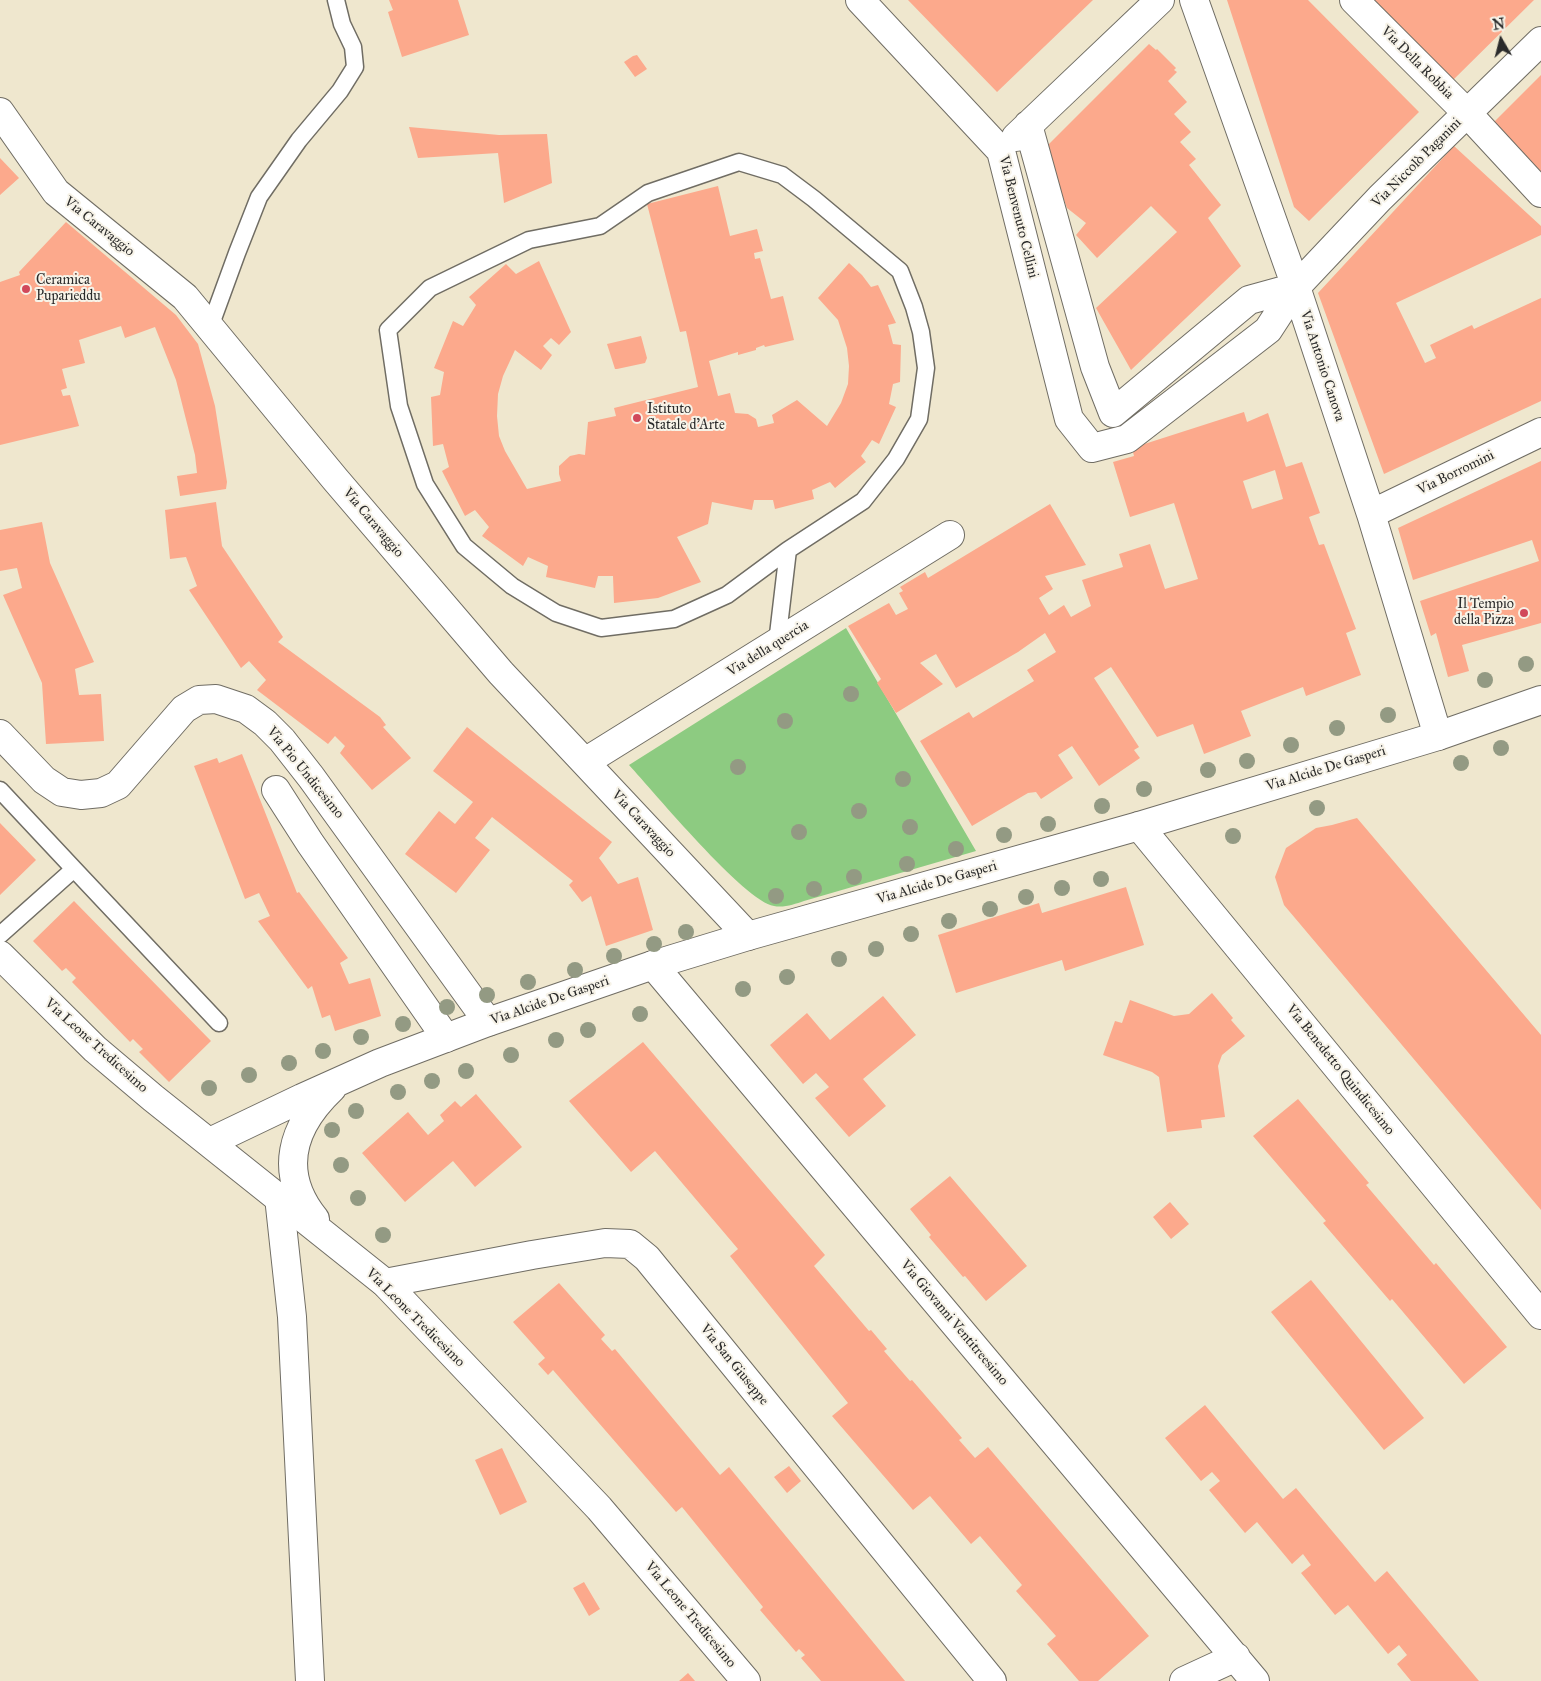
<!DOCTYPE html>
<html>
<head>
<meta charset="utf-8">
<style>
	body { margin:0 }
	#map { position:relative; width:1541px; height:1681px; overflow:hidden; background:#efe7ce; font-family:"IM FELL Great Primer",serif }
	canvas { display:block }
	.north { position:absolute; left:1476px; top:15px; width:50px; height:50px; -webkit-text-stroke:4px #f7f3e8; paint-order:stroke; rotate:352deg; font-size:14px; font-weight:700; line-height:20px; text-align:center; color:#2b2b2b }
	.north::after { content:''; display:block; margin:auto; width:18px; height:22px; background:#2b2b2b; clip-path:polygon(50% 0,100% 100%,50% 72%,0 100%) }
</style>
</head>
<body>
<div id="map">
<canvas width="1541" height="1681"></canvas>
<div class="north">N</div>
</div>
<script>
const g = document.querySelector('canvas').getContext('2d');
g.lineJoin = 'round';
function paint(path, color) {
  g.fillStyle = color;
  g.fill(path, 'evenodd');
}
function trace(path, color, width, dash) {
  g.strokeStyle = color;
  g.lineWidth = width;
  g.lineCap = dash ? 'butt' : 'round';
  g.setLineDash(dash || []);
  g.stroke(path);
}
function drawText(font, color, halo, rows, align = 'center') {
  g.font = font + ' "IM FELL Great Primer",serif';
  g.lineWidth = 4;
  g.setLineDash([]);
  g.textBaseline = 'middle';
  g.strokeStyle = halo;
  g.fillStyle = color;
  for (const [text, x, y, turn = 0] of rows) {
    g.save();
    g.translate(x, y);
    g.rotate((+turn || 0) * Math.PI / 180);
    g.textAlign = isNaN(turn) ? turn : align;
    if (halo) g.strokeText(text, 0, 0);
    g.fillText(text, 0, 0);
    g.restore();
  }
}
paint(new Path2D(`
	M 846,628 L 976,851 L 804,901 C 795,904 784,908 774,906 C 745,902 653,791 629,765 Z`), '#8dcb81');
paint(new Path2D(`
	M 389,0 L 458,0 L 469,35 L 402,57 L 388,12 L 393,10 Z
	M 908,0 L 1093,0 L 997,92 Z
	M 1227,0 L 1308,0 L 1419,112 L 1309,221 L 1294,207 Z
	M 1369,0 L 1534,0 L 1450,83 Z
	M 1149,44 L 1156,50 L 1157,49 L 1176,68 L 1174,70 L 1177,72 L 1168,81 L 1187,102 L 1174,114 L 1191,132 L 1180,142 L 1196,159 L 1189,165 L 1221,205 L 1208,218 L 1241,266 L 1131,370 L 1096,308 L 1177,232 L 1151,206 L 1097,258 L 1076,235 L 1086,223 L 1067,208 L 1045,148 Z
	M 637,55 L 647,69 L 635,77 L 624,62 L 633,56 Z
	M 1541,75 L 1541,174 L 1492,124 Z
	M 409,127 L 499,135 L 547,134 L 552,183 L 504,203 L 498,153 L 418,158 Z
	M 1454,146 L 1541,226 L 1541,235 L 1396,303 L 1425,363 L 1436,358 L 1430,345 L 1472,325 L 1474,329 L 1541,298 L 1541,401 L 1384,474 L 1318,293 Z
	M 0,158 L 19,178 L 0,195 Z
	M 718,186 L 730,236 L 757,229 L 763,251 L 754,253 L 755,259 L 760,258 L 771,299 L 783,296 L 794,340 L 765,347 L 764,345 L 756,348 L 756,350 L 738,355 L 738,352 L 709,361 L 718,396 L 730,393 L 735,413 L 748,414 L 756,419 L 758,427 L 774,423 L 772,415 L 797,400 L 827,426 L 841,403 L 848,384 L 849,366 L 847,348 L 838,320 L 818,298 L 849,263 L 862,275 L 871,287 L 878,285 L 896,323 L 888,325 L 893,344 L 901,345 L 900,382 L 893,384 L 889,404 L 896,407 L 879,444 L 872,440 L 861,456 L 866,462 L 835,488 L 830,482 L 812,490 L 814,499 L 775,509 L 773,500 L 754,500 L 752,510 L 712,502 L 708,524 L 677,537 L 701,582 L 658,598 L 614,603 L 613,576 L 598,576 L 595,588 L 546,577 L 548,566 L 528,557 L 523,566 L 482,536 L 489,527 L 475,510 L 465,516 L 442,471 L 449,467 L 443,444 L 433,446 L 431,397 L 440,395 L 444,372 L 434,368 L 453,321 L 463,326 L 476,305 L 469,297 L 506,264 L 516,274 L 539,261 L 571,332 L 559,345 L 551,338 L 543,346 L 552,355 L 541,370 L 515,350 L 503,376 L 498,394 L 497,416 L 499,436 L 505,451 L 527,489 L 561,481 L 559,474 L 559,466 L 570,456 L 579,454 L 585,455 L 588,422 L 616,416 L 614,408 L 698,387 L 686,331 L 680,332 L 647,204 Z
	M 66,222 L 176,315 L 198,344 L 215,406 L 227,482 L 226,489 L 180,496 L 177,476 L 197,473 L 195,455 L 176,380 L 155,327 L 125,338 L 121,326 L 79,340 L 85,363 L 62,369 L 67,388 L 61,390 L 63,396 L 70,395 L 79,426 L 0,445 L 0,282 L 20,275 L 19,272 Z
	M 641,336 L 647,358 L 645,363 L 617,369 L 615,369 L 607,344 Z
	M 1244,412 L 1247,422 L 1268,413 L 1286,467 L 1302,462 L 1320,513 L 1309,517 L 1319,545 L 1324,544 L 1356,629 L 1346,633 L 1361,675 L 1306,696 L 1303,687 L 1241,711 L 1251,736 L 1204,754 L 1193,724 L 1157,737 L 1111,667 L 1094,678 L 1139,747 L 1134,750 L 1140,758 L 1099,786 L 1072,746 L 1058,755 L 1073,778 L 1041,799 L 1036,792 L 1028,793 L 972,826 L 920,741 L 969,712 L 973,718 L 1034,681 L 1027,670 L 1056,652 L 1045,633 L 1018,652 L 956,688 L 936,654 L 920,663 L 943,684 L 896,713 L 877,683 L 881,679 L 848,626 L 889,603 L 896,615 L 908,609 L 899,593 L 903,591 L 900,587 L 925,572 L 928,578 L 1050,504 L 1086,565 L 1045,576 L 1053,589 L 1039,598 L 1049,615 L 1064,605 L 1071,617 L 1091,606 L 1082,580 L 1123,567 L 1119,554 L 1150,544 L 1165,589 L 1198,579 L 1174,503 L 1130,517 L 1113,462 L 1134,456 L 1132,448 ZM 1275,470 L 1283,499 L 1252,509 L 1243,481 Z
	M 1541,461 L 1541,623 L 1462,645 L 1469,671 L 1448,677 L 1436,633 L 1431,636 L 1420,601 L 1539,561 L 1532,540 L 1413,580 L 1398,528 Z
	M 216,502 L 222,546 L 283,637 L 278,642 L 380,717 L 386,725 L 383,727 L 411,758 L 372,790 L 340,753 L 345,746 L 335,736 L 328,744 L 257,690 L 266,680 L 249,661 L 241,668 L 189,590 L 197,586 L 186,557 L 170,559 L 165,510 Z
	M 42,522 L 50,563 L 94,662 L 75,669 L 79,695 L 101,694 L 104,741 L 46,744 L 42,683 L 3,595 L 22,588 L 17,568 L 0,571 L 0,530 Z
	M 467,727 L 612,842 L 599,858 L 618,884 L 638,877 L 653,930 L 606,946 L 591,896 L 582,902 L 569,885 L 573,881 L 492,817 L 475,838 L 490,850 L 456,893 L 405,854 L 439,811 L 455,824 L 473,802 L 433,771 Z
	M 242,754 L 297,893 L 299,892 L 348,958 L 340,963 L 349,984 L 370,978 L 381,1016 L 335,1031 L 330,1015 L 322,1018 L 312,986 L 308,989 L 258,921 L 270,916 L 259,893 L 245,899 L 194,766 L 217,758 L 219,763 Z
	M 1357,818 L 1541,1035 L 1541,1210 L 1284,905 L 1275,877 L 1286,848 L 1316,828 L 1332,825 Z
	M 0,823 L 36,860 L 0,895 Z
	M 1126,887 L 1144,945 L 1065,971 L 1062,960 L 956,993 L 938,935 L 1039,903 L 1042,913 Z
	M 74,901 L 211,1041 L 169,1082 L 139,1052 L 143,1049 L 133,1039 L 130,1042 L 72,982 L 76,978 L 66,968 L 62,971 L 33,941 Z
	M 1212,993 L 1233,1018 L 1231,1020 L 1245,1036 L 1222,1055 L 1218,1066 L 1225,1117 L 1201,1120 L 1202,1128 L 1167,1132 L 1159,1077 L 1152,1072 L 1103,1055 L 1115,1021 L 1122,1023 L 1130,1000 L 1174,1016 L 1189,1014 Z
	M 883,996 L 916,1035 L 863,1079 L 886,1106 L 849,1137 L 815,1098 L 829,1087 L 816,1073 L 803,1084 L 770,1045 L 807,1013 L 830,1040 Z
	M 643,1042 L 825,1255 L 814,1266 L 869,1331 L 871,1330 L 887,1349 L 884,1351 L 910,1381 L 912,1380 L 962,1438 L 959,1440 L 975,1458 L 988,1447 L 1149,1636 L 1098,1681 L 1079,1681 L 1047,1644 L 1056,1636 L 1016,1591 L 1022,1585 L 980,1536 L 971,1544 L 930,1496 L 913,1510 L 832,1416 L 848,1403 L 730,1256 L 738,1249 L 655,1151 L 631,1172 L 569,1101 Z
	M 476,1094 L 522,1147 L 475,1187 L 453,1161 L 405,1202 L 362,1153 L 408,1112 L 428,1135 L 444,1121 L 440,1115 L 455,1101 L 461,1107 Z
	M 1298,1099 L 1369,1183 L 1366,1185 L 1434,1265 L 1436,1263 L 1507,1347 L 1464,1384 L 1392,1299 L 1390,1301 L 1323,1223 L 1326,1221 L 1253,1136 Z
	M 950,1176 L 1027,1266 L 986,1301 L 965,1276 L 963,1277 L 929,1237 L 931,1235 L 910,1209 Z
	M 1170,1202 L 1189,1224 L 1171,1239 L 1153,1217 Z
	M 1311,1280 L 1424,1418 L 1384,1450 L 1271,1312 Z
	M 559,1283 L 605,1335 L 601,1339 L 612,1351 L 615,1349 L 720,1475 L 729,1467 L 905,1681 L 821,1681 L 801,1658 L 805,1655 L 799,1649 L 796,1652 L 760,1610 L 763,1607 L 682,1507 L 676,1512 L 553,1370 L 548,1375 L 538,1364 L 545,1358 L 513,1322 Z
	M 1205,1405 L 1283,1499 L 1296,1488 L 1375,1582 L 1387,1571 L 1479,1681 L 1411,1681 L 1397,1664 L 1407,1655 L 1399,1645 L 1388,1654 L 1348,1605 L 1335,1615 L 1301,1573 L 1311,1565 L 1303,1554 L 1292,1564 L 1257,1522 L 1245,1533 L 1209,1490 L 1220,1481 L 1212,1472 L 1201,1481 L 1165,1438 Z
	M 502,1448 L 527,1502 L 500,1515 L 475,1460 Z
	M 789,1466 L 801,1481 L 787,1493 L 774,1477 Z
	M 584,1582 L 600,1609 L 589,1616 L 573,1588 Z
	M 688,1673 L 695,1681 L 679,1681 Z`), '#fca98c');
const lane = new Path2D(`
	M 210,327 L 237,253 L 259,197 L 299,140 L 340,91 L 355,67 L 353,47 L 342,24 L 336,0
	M 777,643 L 788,550 L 863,501 L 896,459 L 919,419 L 926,368 L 921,332 L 914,307 L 900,271 L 814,199 L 782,175 L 739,162 L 648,193 L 600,226 L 529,240 L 430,288 L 388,330 L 399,406 L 425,484 L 464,546 L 512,586 L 556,613 L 601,628 L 674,619 L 727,595 L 788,550
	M 0,790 L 74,869
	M 0,935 L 74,869 L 219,1023`);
const street = new Path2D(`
	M 860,0 L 1001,151 L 1069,419 L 1092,448 L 1127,439 L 1268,330 L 1296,287 L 1380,198 L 1541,41
	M 1194,0 L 1296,287 L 1371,514 L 1438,736
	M 1354,0 L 1467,113 L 1541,193
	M 0,112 L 56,192 L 185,297 L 335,479 L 501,673 L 748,936
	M 1028,125 L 1095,367 L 1113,413 L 1249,300 L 1296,287
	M 1016,137 L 1160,0
	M 1371,514 L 1541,432
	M 0,734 L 44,780 L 62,792 L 81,795 L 101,793 L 118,785 L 184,709 L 199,700 L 216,699 L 246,709 L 265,723 L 282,740 L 311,777 L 488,1022
	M 585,762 L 950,535
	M 276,790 L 310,843 L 446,1038
	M 1139,826 L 1541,1315
	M 653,965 L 1255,1681
	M 279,1197 L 292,1317 L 310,1681
	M 385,1283 L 532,1255 L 605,1243 L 630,1244 L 647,1258 L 992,1681
	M 1184,1681 L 1236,1657`);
const secondary = new Path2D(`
	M 0,955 L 95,1049 L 153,1098 L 385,1283 L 599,1508 L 746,1681
	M 210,1142 L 302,1098 L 380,1063 L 488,1022 L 653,965 L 748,936 L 1139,826 L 1438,736 L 1541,700
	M 315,1219 C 277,1172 292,1126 332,1088`);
trace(lane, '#706d64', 19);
trace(street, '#706d64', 30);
trace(secondary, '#706d64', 30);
trace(lane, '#fff', 16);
trace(street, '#fff', 28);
trace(secondary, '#fff', 28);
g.fillStyle = '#939a83';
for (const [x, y] of [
	[1526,664],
	[1485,680],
	[851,694],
	[1388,715],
	[785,721],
	[1337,728],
	[1291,745],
	[1501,748],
	[1247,761],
	[1461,763],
	[738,767],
	[1208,770],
	[903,779],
	[1144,789],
	[1102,806],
	[1317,808],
	[859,811],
	[1048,824],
	[910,827],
	[799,832],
	[1004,835],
	[1233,836],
	[956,849],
	[907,864],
	[854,877],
	[1101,879],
	[1062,888],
	[814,889],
	[776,896],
	[1026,897],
	[990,909],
	[949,921],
	[686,932],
	[911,934],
	[654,944],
	[876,949],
	[614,956],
	[839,959],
	[575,970],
	[787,977],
	[528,982],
	[743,989],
	[487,995],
	[447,1007],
	[640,1014],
	[403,1024],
	[588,1030],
	[361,1037],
	[556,1040],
	[323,1051],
	[511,1055],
	[289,1063],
	[466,1071],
	[249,1075],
	[432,1081],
	[209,1088],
	[398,1092],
	[356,1111],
	[332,1130],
	[341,1165],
	[358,1198],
	[383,1235]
]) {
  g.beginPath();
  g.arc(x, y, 8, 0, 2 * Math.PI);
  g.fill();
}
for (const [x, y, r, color] of [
	[26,289,5,"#d1495b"],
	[637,418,5,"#d1495b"],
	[1524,613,5,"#d1495b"]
]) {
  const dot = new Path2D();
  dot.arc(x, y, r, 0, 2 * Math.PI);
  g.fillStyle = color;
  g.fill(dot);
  trace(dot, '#f7f3e8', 2);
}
drawText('14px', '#2b2b2b', '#f7f3e8', [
	["Via Della Robbia",1417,63,45],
	["Via Niccolò Paganini",1417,163,-45],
	["Via Benvenuto Cellini",1018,217,76],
	["Via Caravaggio",99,227,39],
	["Via Antonio Canova",1322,366,72],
	["Via Borromini",1456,473,-26],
	["Via Caravaggio",373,523,50],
	["Via della quercia",768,649,-32],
	["Via Alcide De Gasperi",1326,769,-17],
	["Via Pio Undicesimo",305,773,51],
	["Via Caravaggio",643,824,47],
	["Via Alcide De Gasperi",937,883,-16],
	["Via Alcide De Gasperi",550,1001,-19],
	["Via Leone Tredicesimo",96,1046,42],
	["Via Benedetto Quindicesimo",1340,1070,51],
	["Via Leone Tredicesimo",415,1318,45],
	["Via Giovanni Ventitreesimo",954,1323,50],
	["Via San Giuseppe",734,1365,51],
	["Via Leone Tredicesimo",690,1615,50]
]);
drawText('14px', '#2b2b2b', '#f7f3e8', [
	["Ceramica",36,281],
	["Puparieddu",36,297],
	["Istituto",647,410],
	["Statale d'Arte",647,426],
	["Il Tempio",1514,605,"right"],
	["della Pizza",1514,621,"right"]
], 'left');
</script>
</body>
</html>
